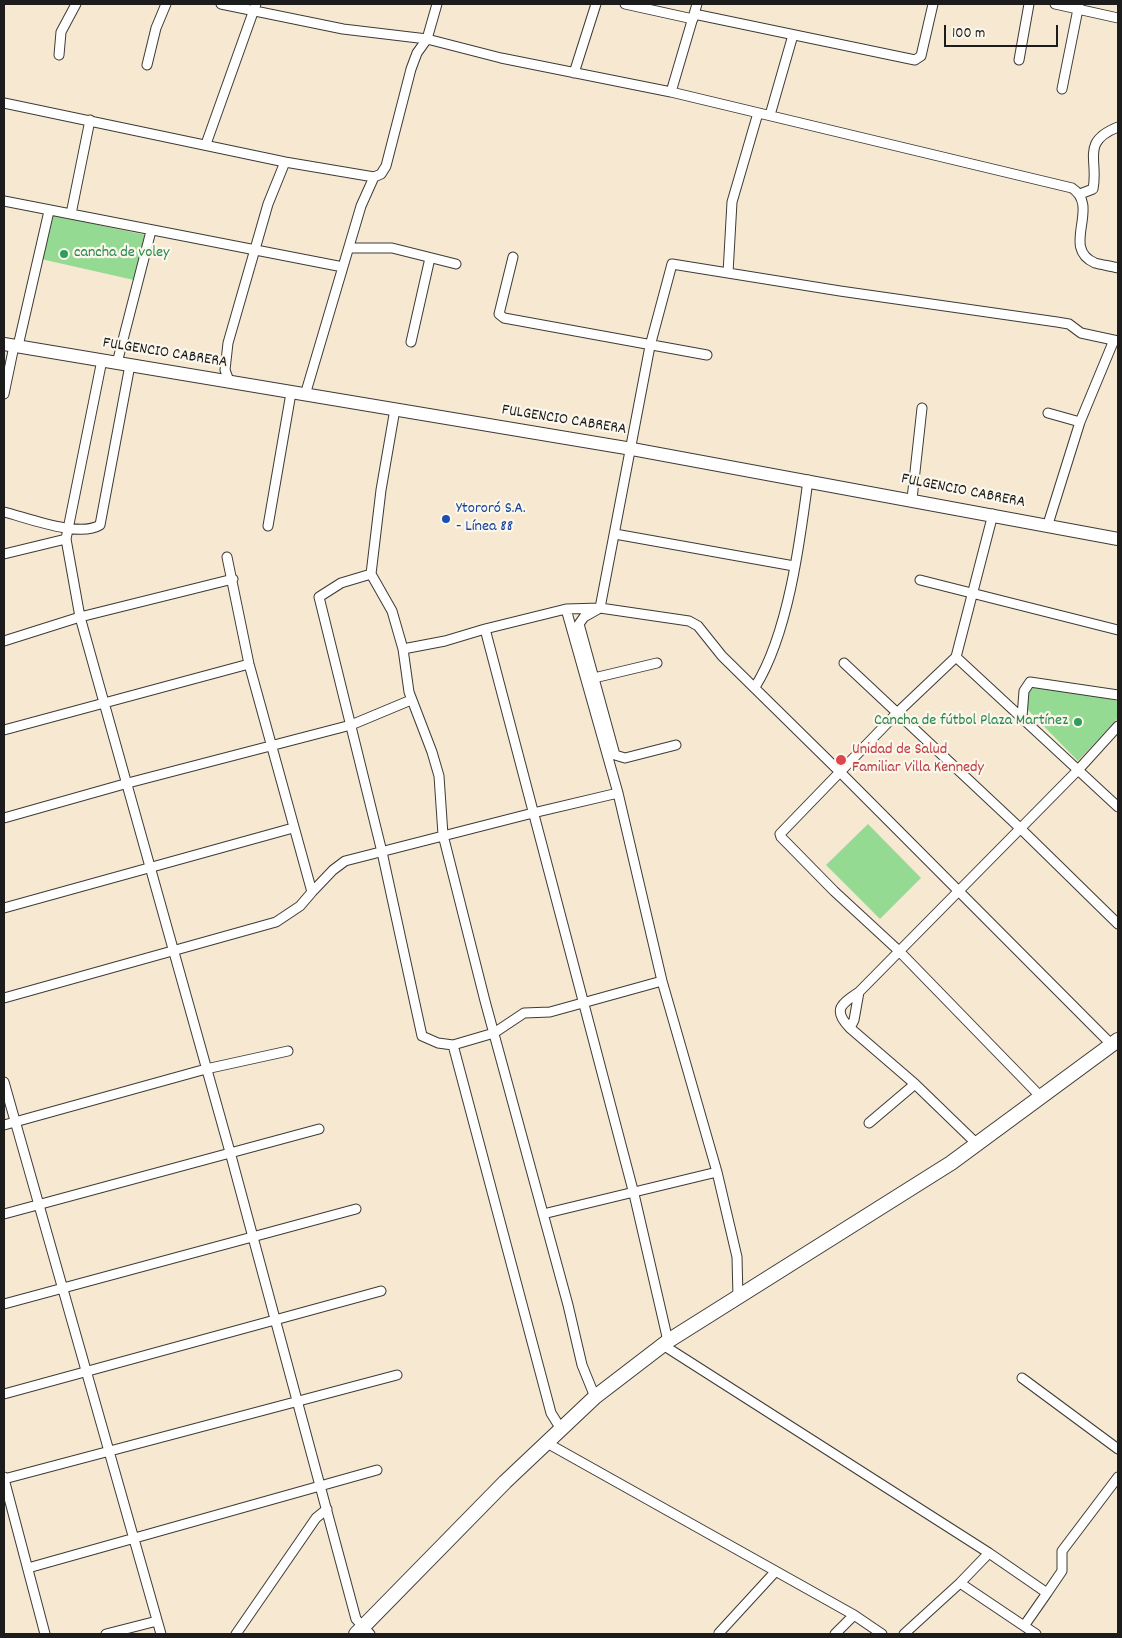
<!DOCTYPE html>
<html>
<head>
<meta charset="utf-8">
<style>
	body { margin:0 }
	#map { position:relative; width:1122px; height:1638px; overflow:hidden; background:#f6e8d1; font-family:Dekko,sans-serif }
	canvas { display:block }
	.frame { position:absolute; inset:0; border:5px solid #1c1c1c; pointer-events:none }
	.scale { position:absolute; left:944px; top:25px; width:114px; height:22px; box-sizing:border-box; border:2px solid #1c1c1c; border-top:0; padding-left:6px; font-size:15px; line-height:18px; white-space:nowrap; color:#1c1c1c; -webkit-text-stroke:4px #fbf7ec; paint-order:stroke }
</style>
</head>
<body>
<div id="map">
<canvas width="1122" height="1638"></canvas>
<div class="frame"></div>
<div class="scale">100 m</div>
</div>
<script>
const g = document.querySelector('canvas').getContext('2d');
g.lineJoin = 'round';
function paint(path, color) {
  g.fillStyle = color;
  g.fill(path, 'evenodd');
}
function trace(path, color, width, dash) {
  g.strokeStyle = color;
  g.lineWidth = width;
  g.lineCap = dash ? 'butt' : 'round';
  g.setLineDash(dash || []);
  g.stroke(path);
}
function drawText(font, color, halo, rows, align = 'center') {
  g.font = font + ' Dekko,sans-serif';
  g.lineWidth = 4.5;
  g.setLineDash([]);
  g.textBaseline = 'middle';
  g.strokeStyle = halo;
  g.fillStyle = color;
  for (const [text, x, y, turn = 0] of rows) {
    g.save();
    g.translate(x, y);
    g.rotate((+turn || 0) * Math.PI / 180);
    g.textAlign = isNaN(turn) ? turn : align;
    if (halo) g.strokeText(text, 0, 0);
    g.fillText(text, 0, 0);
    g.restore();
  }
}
paint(new Path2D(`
	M 51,215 L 146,235 L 134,280 L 41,259 Z
	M 1032,686 L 1066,689 L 1118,701 L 1118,718 L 1078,761 L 1026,708 L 1027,697 Z
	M 868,824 L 921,878 L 880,919 L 826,865 Z`), '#95da93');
const street = new Path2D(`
	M 221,4 L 343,29 L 427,39 L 501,58 L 671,92 L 1072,188 C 1101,207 1060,248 1095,263 C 1102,265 1111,266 1118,268
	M 625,4 L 693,19
	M 1055,4 L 1118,18
	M 694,14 L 915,60 L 921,56 L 933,4
	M 59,55 L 61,32 L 76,4
	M 1019,60 L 1029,4
	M 147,65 L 156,28 L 166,4
	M 574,73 L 596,4
	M 1062,89 L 1079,4
	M 671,92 L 697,4
	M 4,103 L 285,162 L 374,177 L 381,174 L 386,166 L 411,69 L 417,53 L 427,39 L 437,4
	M 770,115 L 793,35
	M 206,144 L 256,4
	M 1080,194 L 1093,189 C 1099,160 1080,142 1118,127
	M 4,201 L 343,267
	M 71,214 L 90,120
	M 349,248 L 392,248 L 456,264
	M 513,257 L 499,314 L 504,318 L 707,355
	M 728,273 L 732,202 L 758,113
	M 411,342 L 430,258
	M 18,346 L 49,211
	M 102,360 L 66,539 L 80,617 L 230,1152 L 356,1619 L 370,1634
	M 117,363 L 151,231
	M 229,381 L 225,370 L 228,343 L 268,204 L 285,162
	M 4,394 L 14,346
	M 305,395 L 361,206 L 374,177
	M 395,409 L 381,490 L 371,574 L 341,583 L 319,597 L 382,852 L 422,1036 L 438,1043 L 453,1045 L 494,1033 L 524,1013 L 550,1012 L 662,981
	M 1048,413 L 1080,422
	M 912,499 L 922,408
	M 4,512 C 28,518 79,538 100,525 L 130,365
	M 1048,524 L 1080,422 L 1114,340
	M 268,526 L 291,393
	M 615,534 L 794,566
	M 4,554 L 66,539
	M 371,574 L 392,611 L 403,649 L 445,641 L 485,629
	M 920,580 L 1118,630
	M 566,609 L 618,793 L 662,981 L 717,1172 L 737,1257 L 738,1297
	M 4,641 L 80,617 L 233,579
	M 403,649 L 409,692 L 432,752 L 439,776 L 443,835 L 485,1001 L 568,1305 L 582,1365 L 595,1397
	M 956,657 L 993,514
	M 844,663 L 1021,829 L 1118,924
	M 594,678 L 657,663
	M 755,687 C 788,635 800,542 808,480
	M 1022,717 L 1024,691 L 1030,682 L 1118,695
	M 4,730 L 249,664
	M 676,745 L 625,758 L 615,755 L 579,624 L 584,617 L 600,608 L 650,346 L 672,264 L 840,291 L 1057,322 L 1069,324 L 1081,333 L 1118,341
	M 4,818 L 128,783 L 351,725 L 411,700
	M 312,892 L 333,870 L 345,861 L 533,813 L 618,793
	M 4,908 L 293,828
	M 4,998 L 276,922 L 300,906 L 312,892 L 249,664 L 227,557
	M 850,1028 L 854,1020 L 859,992
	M 453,1045 L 551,1413 L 561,1429
	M 4,1082 L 161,1634
	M 1042,1098 L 899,951 L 834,891 L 781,837 L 780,834 L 898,712 L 956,657 L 1118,807
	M 869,1123 L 915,1084
	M 4,1125 L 206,1069 L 288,1051
	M 977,1144 L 915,1084 L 850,1028 C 832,1010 841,1004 859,992 L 1079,769 L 1118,726
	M 4,1214 L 319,1129
	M 543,1214 L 717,1172
	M 4,1304 L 356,1209
	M 668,1341 L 634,1194 L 485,629 L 566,609 L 600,608 L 689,621 L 698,626 L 722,656 L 841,773 L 1112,1045
	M 663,1345 L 989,1553 L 960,1583 L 904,1634
	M 1022,1378 L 1118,1449
	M 4,1394 L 381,1291
	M 547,1443 L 854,1615 L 882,1634
	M 4,1477 L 4,1479 L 397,1375
	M 4,1479 L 45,1634
	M 28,1568 L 377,1470
	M 960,1583 L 1024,1626 L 1047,1593 L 989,1553
	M 1047,1593 L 1062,1571 L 1062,1551 L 1118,1477
	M 1024,1626 L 1036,1634
	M 106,1634 L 157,1621
	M 236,1634 L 316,1518 L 327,1509
	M 720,1634 L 719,1633 L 775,1572
	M 835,1634 L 854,1615`);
const secondary = new Path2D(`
	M 4,344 L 632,449 L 1118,539`);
const primary = new Path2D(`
	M 356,1634 L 505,1482 L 595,1397 L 668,1341 L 951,1163 L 1118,1040`);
trace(street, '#3d3b37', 11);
trace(secondary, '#3d3b37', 14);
trace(primary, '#3d3b37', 16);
trace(street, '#fff', 9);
trace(secondary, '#fff', 12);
trace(primary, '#fff', 14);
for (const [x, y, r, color] of [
	[64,254,5,"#2e9e5b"],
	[446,519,5,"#1a4fb4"],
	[1078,722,5,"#2e9e5b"],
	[841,760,6,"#e0444e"]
]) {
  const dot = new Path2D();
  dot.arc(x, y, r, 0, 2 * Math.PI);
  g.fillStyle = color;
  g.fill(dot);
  trace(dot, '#fbf7ec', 2);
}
drawText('16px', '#27864d', '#fbf7ec', [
	["cancha de voley",74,254],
	["Cancha de fútbol Plaza Martínez",1068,722,"right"]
], 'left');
drawText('16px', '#1c1c1c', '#fbf7ec', [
	["FULGENCIO CABRERA",165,354,9],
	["FULGENCIO CABRERA",564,421,9],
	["FULGENCIO CABRERA",963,492,11]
]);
drawText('16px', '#164399', '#fbf7ec', [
	["Ytororó S.A.",456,510],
	["- Línea 88",456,528]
], 'left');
drawText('16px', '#be3a42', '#fbf7ec', [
	["Unidad de Salud",852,751],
	["Familiar Villa Kennedy",852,769]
], 'left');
</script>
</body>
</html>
